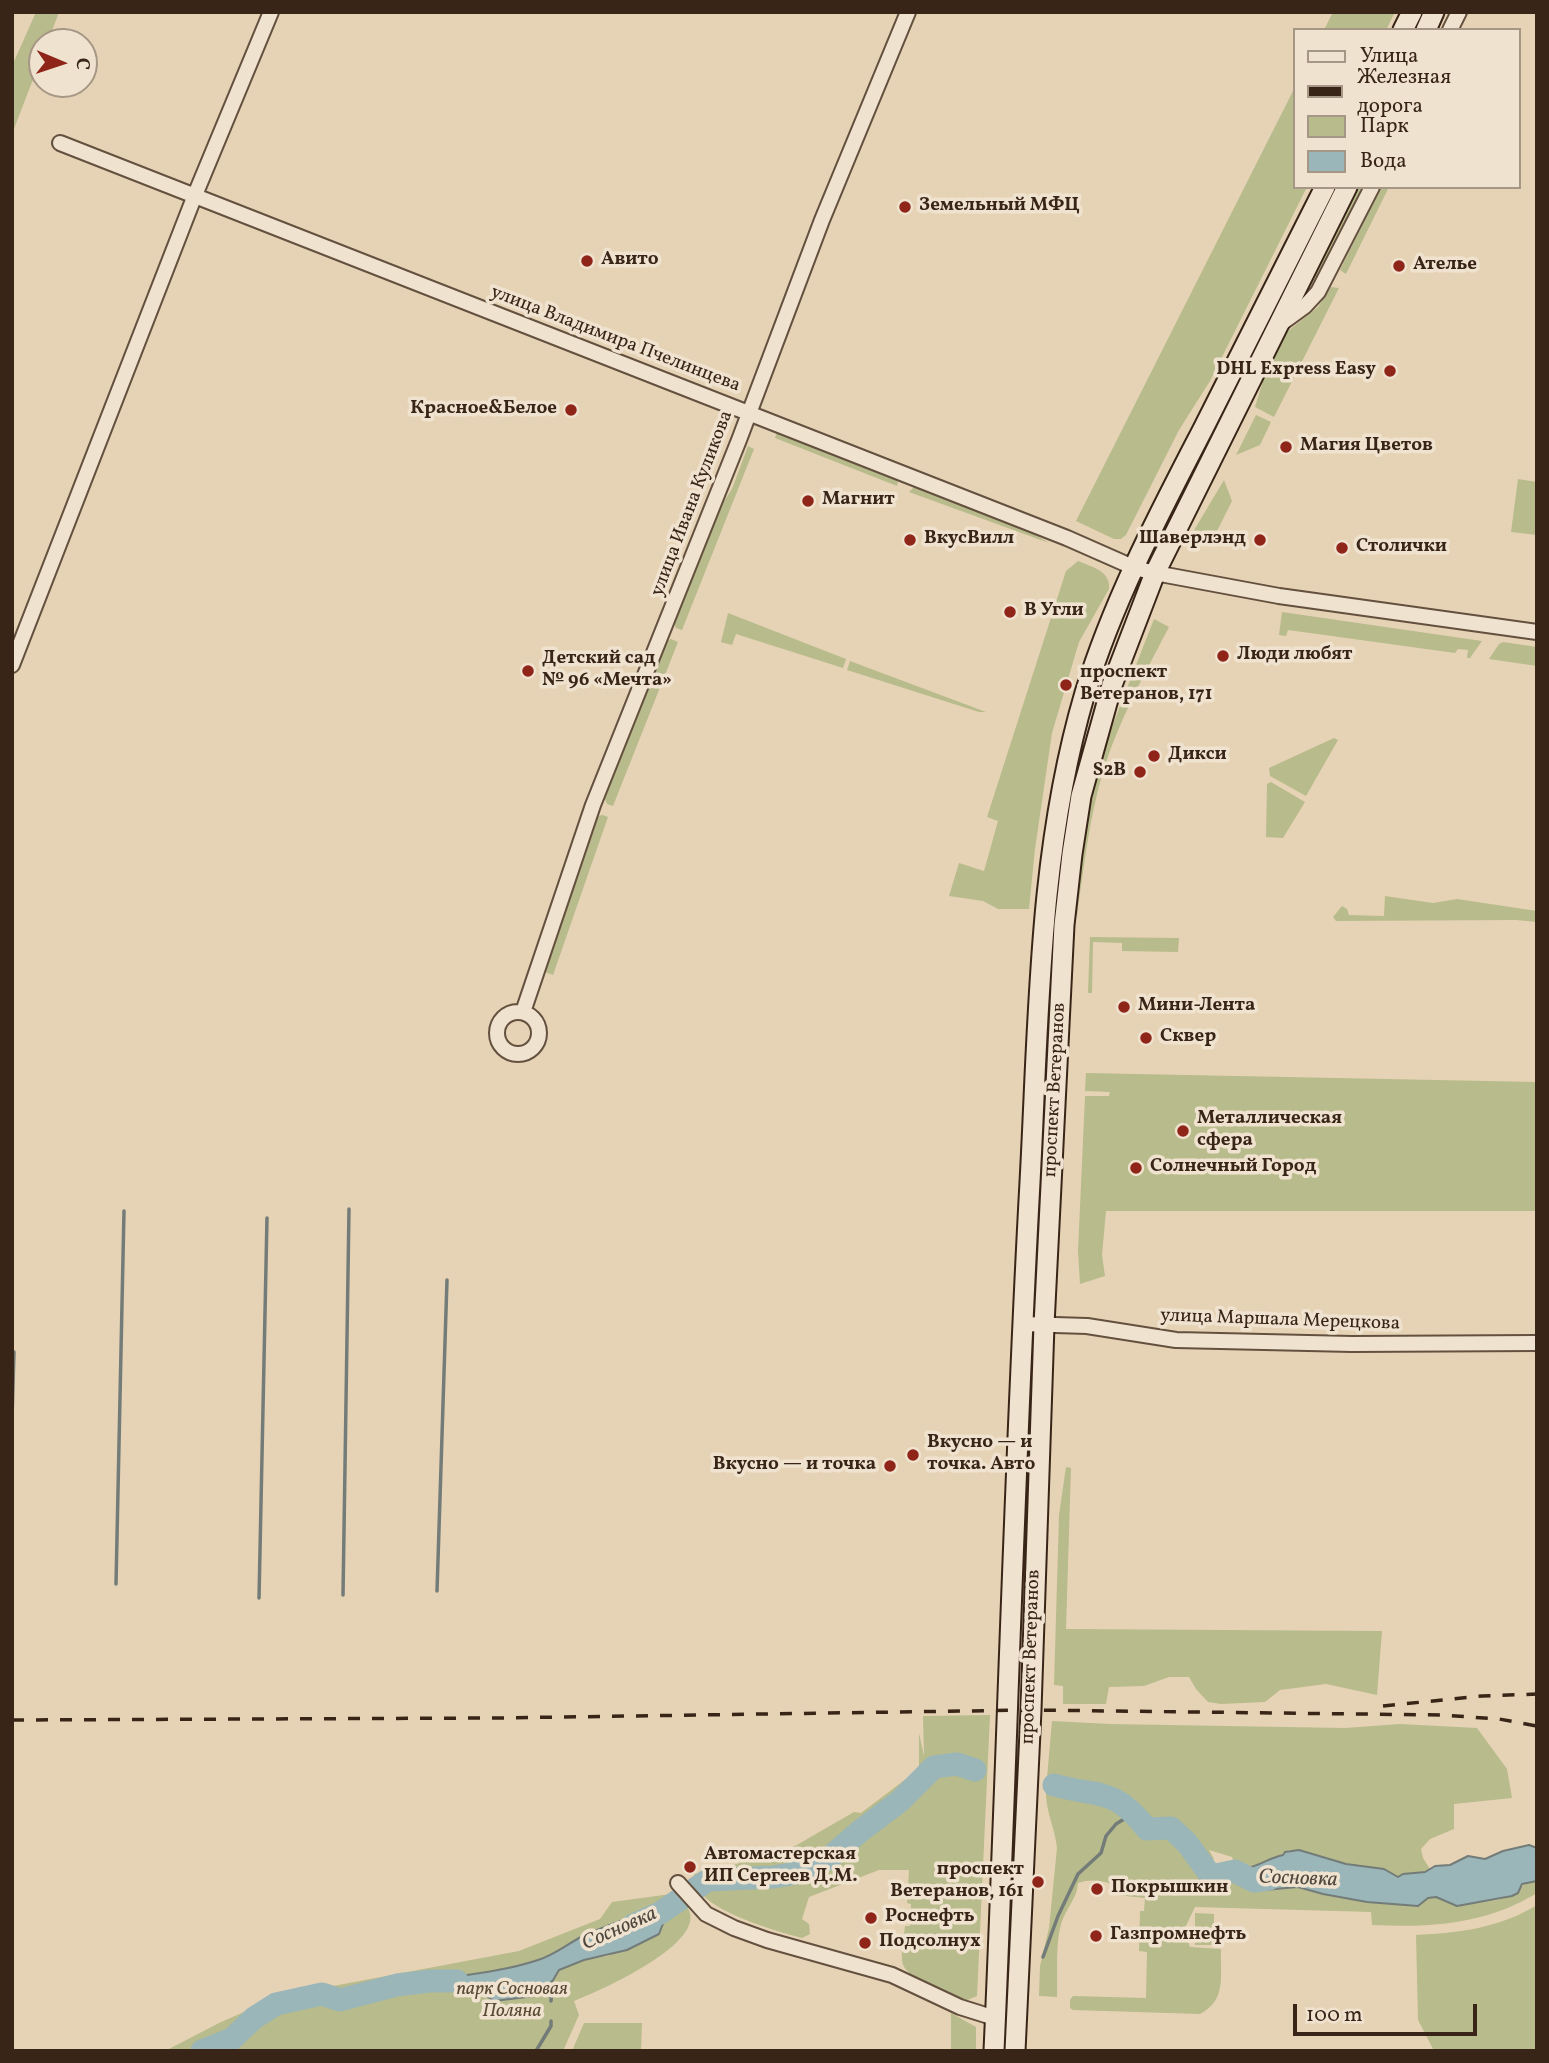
<!DOCTYPE html>
<html>
<head>
<meta charset="utf-8">
<style>
	body { margin:0 }
	#map { position:relative; width:1549px; height:2063px; overflow:hidden; background:#e6d3b5; font-family:Vollkorn,serif }
	canvas { display:block }
	.frame { position:absolute; inset:0; border:14px solid #392517; pointer-events:none }
	.legend { position:absolute; left:1293px; top:28px; width:228px; height:161px; box-sizing:border-box; background:#efe2cf; border:2px solid #a69685; margin:0; padding:9px 12px; list-style:none; font-size:21px; color:#392517 }
	.legend li { display:flex; align-items:center; gap:14px; height:35px }
	.legend b { width:35px; border:2px solid #a69685 }
	.north { position:absolute; left:28px; top:28px; width:70px; height:70px; box-sizing:border-box; background:#efe2cf; border:2px solid #a69685; border-radius:50%; rotate:92deg; font-size:19px; font-weight:700; line-height:28px; text-align:center; color:#392517 }
	.north::after { content:''; display:block; margin:auto; width:24px; height:32px; background:#8f2418; clip-path:polygon(50% 0,100% 100%,50% 72%,0 100%) }
	.scale { position:absolute; left:1293px; top:2004px; width:184px; height:32px; box-sizing:border-box; border:4px solid #392517; border-top:0; padding-left:9px; font-size:21px; line-height:24px; white-space:nowrap; color:#392517; -webkit-text-stroke:5px #efe2cf; paint-order:stroke }
</style>
</head>
<body>
<div id="map">
<canvas width="1549" height="2063"></canvas>
<div class="frame"></div>
<ul class="legend">
<li><b style="height:9px;background:#efe2cf"></b>Улица</li>
<li><b style="height:9px;background:#392517"></b>Железная дорога</li>
<li><b style="height:19px;background:#b8bb8b"></b>Парк</li>
<li><b style="height:19px;background:#9ab6b8"></b>Вода</li>
</ul>
<div class="north">С</div>
<div class="scale">100 m</div>
</div>
<script>
const g = document.querySelector('canvas').getContext('2d');
g.lineJoin = 'round';
function paint(path, color) {
  g.fillStyle = color;
  g.fill(path, 'evenodd');
}
function trace(path, color, width, dash) {
  g.strokeStyle = color;
  g.lineWidth = width;
  g.lineCap = dash ? 'butt' : 'round';
  g.setLineDash(dash || []);
  g.stroke(path);
}
function drawText(font, color, halo, rows, align = 'center') {
  g.font = font + ' Vollkorn,serif';
  g.lineWidth = 7;
  g.setLineDash([]);
  g.textBaseline = 'middle';
  g.strokeStyle = halo;
  g.fillStyle = color;
  for (const [text, x, y, turn = 0] of rows) {
    g.save();
    g.translate(x, y);
    g.rotate((+turn || 0) * Math.PI / 180);
    g.textAlign = isNaN(turn) ? turn : align;
    if (halo) g.strokeText(text, 0, 0);
    g.fillText(text, 0, 0);
    g.restore();
  }
}
paint(new Path2D(`
	M 36,12 L 59,12 L 48,42 L 42,42 L 42,56 L 12,134 L 12,66 Z
	M 1333,12 L 1395,12 L 1386,30 L 1324,30 Z
	M 1295,87 L 1295,187 L 1307,187 L 1210,381 L 1179,430 L 1126,535 L 1121,539 L 1114,539 L 1076,521 Z
	M 1358,187 L 1365,187 L 1317,283 L 1302,300 Z
	M 1381,187 L 1389,187 L 1346,274 L 1340,270 Z
	M 1331,287 L 1339,288 L 1274,417 L 1255,407 L 1266,371 L 1282,340 L 1288,331 L 1318,307 Z
	M 1256,415 L 1271,422 L 1260,445 L 1236,455 Z
	M 777,432 L 894,478 L 898,482 L 897,486 L 775,438 Z
	M 748,446 L 754,449 L 682,630 L 676,628 L 673,622 L 716,513 L 732,489 Z
	M 1518,479 L 1537,482 L 1537,535 L 1511,532 Z
	M 1224,480 L 1232,501 L 1213,539 L 1187,542 Z
	M 916,485 L 1018,525 L 1049,543 L 909,492 Z
	M 1078,561 C 1092,567 1111,571 1109,589 L 1079,642 L 1052,733 L 1035,849 L 1029,909 L 998,909 L 983,901 L 949,896 L 959,863 L 984,871 L 998,821 L 987,817 L 1066,571 Z
	M 1282,612 L 1482,641 L 1470,658 L 1467,658 L 1468,650 L 1458,649 L 1455,653 L 1288,630 L 1286,636 L 1279,635 Z
	M 728,613 L 846,659 L 843,668 L 736,634 L 732,645 L 721,642 Z
	M 1154,619 L 1169,627 C 1148,667 1127,706 1111,748 C 1091,802 1085,859 1077,916 L 1074,912 L 1084,834 L 1104,747 Z
	M 671,639 L 678,642 L 613,806 L 607,804 L 604,797 L 665,642 Z
	M 1503,642 L 1537,647 L 1537,666 L 1489,659 L 1499,644 Z
	M 850,661 L 986,712 L 979,712 L 847,670 Z
	M 1334,738 L 1338,740 L 1306,796 L 1270,776 L 1269,768 Z
	M 1271,782 L 1305,802 L 1283,838 L 1266,837 L 1267,784 Z
	M 603,815 L 608,817 L 553,975 L 542,971 L 597,816 Z
	M 1385,896 L 1433,903 L 1457,899 L 1537,911 L 1537,922 L 1516,920 L 1336,921 L 1333,917 L 1342,906 L 1347,909 L 1349,915 L 1384,916 Z
	M 1090,937 L 1179,938 L 1178,952 L 1122,951 L 1122,943 L 1093,942 L 1092,993 L 1088,993 Z
	M 1086,1073 L 1537,1082 L 1537,1211 L 1106,1211 L 1102,1255 L 1105,1276 L 1080,1284 L 1078,1251 L 1085,1096 L 1109,1096 L 1110,1092 L 1085,1091 Z
	M 1066,1467 L 1071,1468 L 1066,1629 L 1382,1631 L 1377,1695 L 1326,1684 L 1280,1690 L 1265,1702 L 1221,1704 L 1208,1702 L 1196,1689 L 1189,1677 L 1169,1677 L 1144,1686 L 1109,1687 L 1106,1704 L 1063,1704 L 1063,1686 L 1054,1685 L 1059,1515 Z
	M 990,1715 L 977,1996 L 965,2001 C 949,1993 903,1980 902,1960 C 901,1949 904,1937 905,1926 L 910,1926 L 911,1904 L 907,1903 L 909,1870 L 879,1870 L 809,1897 L 802,1919 L 809,1924 L 810,1934 L 802,1938 C 776,1931 720,1915 702,1894 C 697,1889 696,1881 694,1874 L 733,1865 L 795,1846 L 854,1812 L 861,1813 L 919,1769 L 919,1733 L 924,1756 L 923,1716 Z
	M 1052,1721 L 1110,1724 L 1345,1728 L 1400,1724 L 1477,1728 L 1507,1769 L 1512,1798 L 1454,1804 L 1454,1829 L 1430,1839 L 1421,1849 L 1423,1858 L 1430,1869 C 1420,1876 1409,1873 1398,1877 L 1384,1869 L 1346,1864 L 1299,1850 L 1289,1850 L 1259,1867 L 1236,1869 L 1232,1857 L 1209,1850 L 1214,1859 L 1207,1860 L 1173,1822 L 1149,1824 L 1122,1792 L 1047,1778 Z
	M 1046,1790 L 1114,1802 L 1132,1814 L 1146,1831 L 1169,1832 L 1195,1859 L 1209,1879 L 1228,1874 L 1239,1883 L 1264,1890 L 1298,1887 L 1323,1894 L 1367,1902 L 1418,1906 L 1428,1898 L 1436,1897 L 1457,1906 L 1498,1900 L 1512,1896 L 1528,1881 L 1537,1881 L 1537,1893 C 1487,1924 1430,1928 1372,1925 L 1371,1912 L 1195,1907 L 1184,1930 L 1190,1947 L 1221,1949 C 1220,1976 1227,2000 1200,2014 L 1073,2010 L 1070,2008 L 1070,2000 L 1073,1996 L 1146,1998 L 1147,1952 L 1139,1951 L 1140,1911 L 1144,1911 L 1145,1898 L 1116,1895 L 1116,1885 C 1102,1881 1092,1878 1078,1883 C 1077,1899 1066,1908 1061,1924 C 1055,1946 1058,1974 1057,1997 L 1039,1996 L 1040,1966 L 1049,1928 L 1057,1848 C 1055,1828 1045,1810 1046,1790 Z
	M 671,1894 C 678,1896 682,1901 687,1907 C 712,1942 597,1992 574,2001 L 579,2015 L 563,2051 L 165,2051 L 219,2023 L 280,1996 L 519,1951 L 600,1919 L 612,1902 ZM 607,1926 L 658,1934 L 608,1956 L 584,1960 L 559,1970 L 539,1960 Z
	M 1537,1905 L 1537,2051 L 1434,2051 L 1418,2020 L 1416,1935 C 1458,1933 1500,1928 1537,1905 Z
	M 1195,1913 L 1214,1914 L 1214,1945 L 1195,1945 Z
	M 951,2013 L 976,2027 L 976,2051 L 951,2051 Z
	M 584,2023 L 642,2023 L 641,2051 L 572,2051 Z`), '#b8bb8b');
const water = new Path2D(`
	M 1529,1845 L 1537,1848 L 1537,1881 L 1522,1884 L 1518,1893 L 1512,1896 L 1457,1906 L 1436,1897 L 1428,1898 L 1418,1906 L 1367,1902 L 1323,1894 L 1298,1887 L 1264,1890 L 1239,1883 L 1241,1875 L 1236,1869 C 1257,1869 1265,1859 1283,1855 L 1285,1852 L 1299,1850 L 1346,1864 L 1384,1869 L 1398,1877 L 1403,1874 L 1425,1872 L 1435,1866 L 1450,1865 L 1468,1856 L 1485,1859 L 1503,1851 Z
	M 648,1911 L 660,1913 L 664,1921 L 659,1934 L 627,1950 L 584,1960 L 559,1970 L 552,1982 L 535,1996 L 494,2001 L 482,1993 L 443,1989 L 425,1981 C 463,1975 502,1972 538,1960 C 554,1955 566,1945 581,1937 C 603,1927 625,1919 648,1911 Z`);
paint(water, '#9ab6b8');
trace(water, '#737c78', 2);
trace(new Path2D(`
	M 12,1419 L 14,1352
	M 116,1584 L 124,1211
	M 437,1591 L 447,1280
	M 343,1595 L 349,1209
	M 259,1598 L 267,1218
	M 1043,1957 L 1058,1916 L 1078,1874 L 1101,1853 L 1106,1836 L 1116,1824 L 1134,1813
	M 551,2001 L 552,1982
	M 536,2051 L 551,2026 L 551,2021`), '#737c78', 3.5);
trace(new Path2D(`
	M 1054,1785 C 1100,1798 1113,1786 1147,1829 L 1171,1828 L 1187,1843 L 1211,1876 L 1235,1871 L 1254,1881 L 1269,1879
	M 633,1925 L 660,1913 L 708,1880 L 774,1877 L 802,1872 L 828,1859 L 859,1832 L 900,1801 L 934,1767 L 957,1764 L 975,1770
	M 202,2051 L 232,2039 L 254,2018 L 276,2004 L 322,1994 L 340,2000 L 397,1985 L 430,1981 L 457,1981`), '#9ab6b8', 23);
const street = new Path2D(`
	M 1450,30 L 1459,12
	M 60,143 L 1067,538 L 1135,568 L 1155,573 L 1279,596 L 1537,632
	M 1279,325 L 1305,306 L 1318,292 L 1372,187
	M 12,665 L 195,195 L 271,12
	M 523,1012 L 593,805 L 739,440 L 822,220 L 908,12
	M497 1033a21 21 0 1 1 42 0a21 21 0 1 1-42 0Z
	M 1023,1324 L 1087,1326 L 1176,1340 L 1352,1344 L 1537,1343
	M 678,1883 L 706,1914 L 734,1928 L 767,1940 L 892,1975 L 960,2007 L 995,2018`);
const secondary = new Path2D(`
	M 1403,30 L 1412,12
	M 1426,30 L 1434,12
	M 994,2051 C 1007,1761 1014,1471 1030,1182 C 1039,1018 1038,852 1085,693 C 1113,601 1159,514 1203,429 C 1244,349 1284,268 1325,187
	M 1015,2051 L 1031,1710 L 1044,1325 L 1064,925 L 1072,854 L 1081,796 L 1112,685 L 1155,573 L 1347,187`);
trace(street, '#64503e', 18);
trace(secondary, '#392517', 23);
trace(street, '#efe2cf', 14);
trace(secondary, '#efe2cf', 19);
trace(new Path2D(`
	M 1383,1706 L 1482,1696 L 1537,1694
	M 12,1720 L 497,1718 L 1031,1710 L 1440,1715 L 1499,1719 L 1537,1726`), '#392517', 3.5, [12, 12]);
for (const [x, y, r, color] of [
	[905,207,7,"#8f2418"],
	[587,261,7,"#8f2418"],
	[1399,266,7,"#8f2418"],
	[1390,371,7,"#8f2418"],
	[571,410,7,"#8f2418"],
	[1286,447,7,"#8f2418"],
	[808,501,7,"#8f2418"],
	[910,540,7,"#8f2418"],
	[1260,540,7,"#8f2418"],
	[1342,548,7,"#8f2418"],
	[1010,612,7,"#8f2418"],
	[1223,656,7,"#8f2418"],
	[528,671,7,"#8f2418"],
	[1066,685,7,"#8f2418"],
	[1154,756,7,"#8f2418"],
	[1140,772,7,"#8f2418"],
	[1124,1007,7,"#8f2418"],
	[1146,1038,7,"#8f2418"],
	[1183,1131,7,"#8f2418"],
	[1136,1168,7,"#8f2418"],
	[913,1455,7,"#8f2418"],
	[890,1466,7,"#8f2418"],
	[690,1867,7,"#8f2418"],
	[1038,1882,7,"#8f2418"],
	[1097,1889,7,"#8f2418"],
	[871,1918,7,"#8f2418"],
	[1096,1936,7,"#8f2418"],
	[865,1943,7,"#8f2418"]
]) {
  const dot = new Path2D();
  dot.arc(x, y, r, 0, 2 * Math.PI);
  g.fillStyle = color;
  g.fill(dot);
  trace(dot, '#efe2cf', 2.5);
}
drawText('bold 19px', '#392517', '#efe2cf', [
	["Земельный МФЦ",919,207],
	["Авито",601,261],
	["Ателье",1413,266],
	["DHL Express Easy",1376,371,"right"],
	["Красное&Белое",557,410,"right"],
	["Магия Цветов",1300,447],
	["Магнит",822,501],
	["ВкусВилл",924,540],
	["Шаверлэнд",1246,540,"right"],
	["Столички",1356,548],
	["В Угли",1024,612],
	["Люди любят",1237,656],
	["Детский сад",542,660],
	["№ 96 «Мечта»",542,682],
	["проспект",1080,674],
	["Ветеранов, 171",1080,696],
	["Дикси",1168,756],
	["S2B",1126,772,"right"],
	["Мини-Лента",1138,1007],
	["Сквер",1160,1038],
	["Металлическая",1197,1120],
	["сфера",1197,1142],
	["Солнечный Город",1150,1168],
	["Вкусно — и",927,1444],
	["точка. Авто",927,1466],
	["Вкусно — и точка",876,1466,"right"],
	["Автомастерская",704,1856],
	["ИП Сергеев Д.М.",704,1878],
	["проспект",1024,1871,"right"],
	["Ветеранов, 161",1024,1893,"right"],
	["Покрышкин",1111,1889],
	["Роснефть",885,1918],
	["Газпромнефть",1110,1936],
	["Подсолнух",879,1943]
], 'left');
drawText('19px', '#392517', '#efe2cf', [
	["улица Владимира Пчелинцева",615,340,21],
	["улица Ивана Куликова",693,504,-69],
	["проспект Ветеранов",1056,1090,-87],
	["улица Маршала Мерецкова",1280,1321,2],
	["проспект Ветеранов",1032,1657,-88]
]);
drawText('italic 19px', '#594a34', '#efe2cf', [
	["парк Сосновая",512,1991],
	["Поляна",512,2013]
]);
drawText('italic 21px', '#51493f', '#efe2cf', [
	["Сосновка",1298,1880,2],
	["Сосновка",620,1930,-24]
]);
</script>
</body>
</html>
